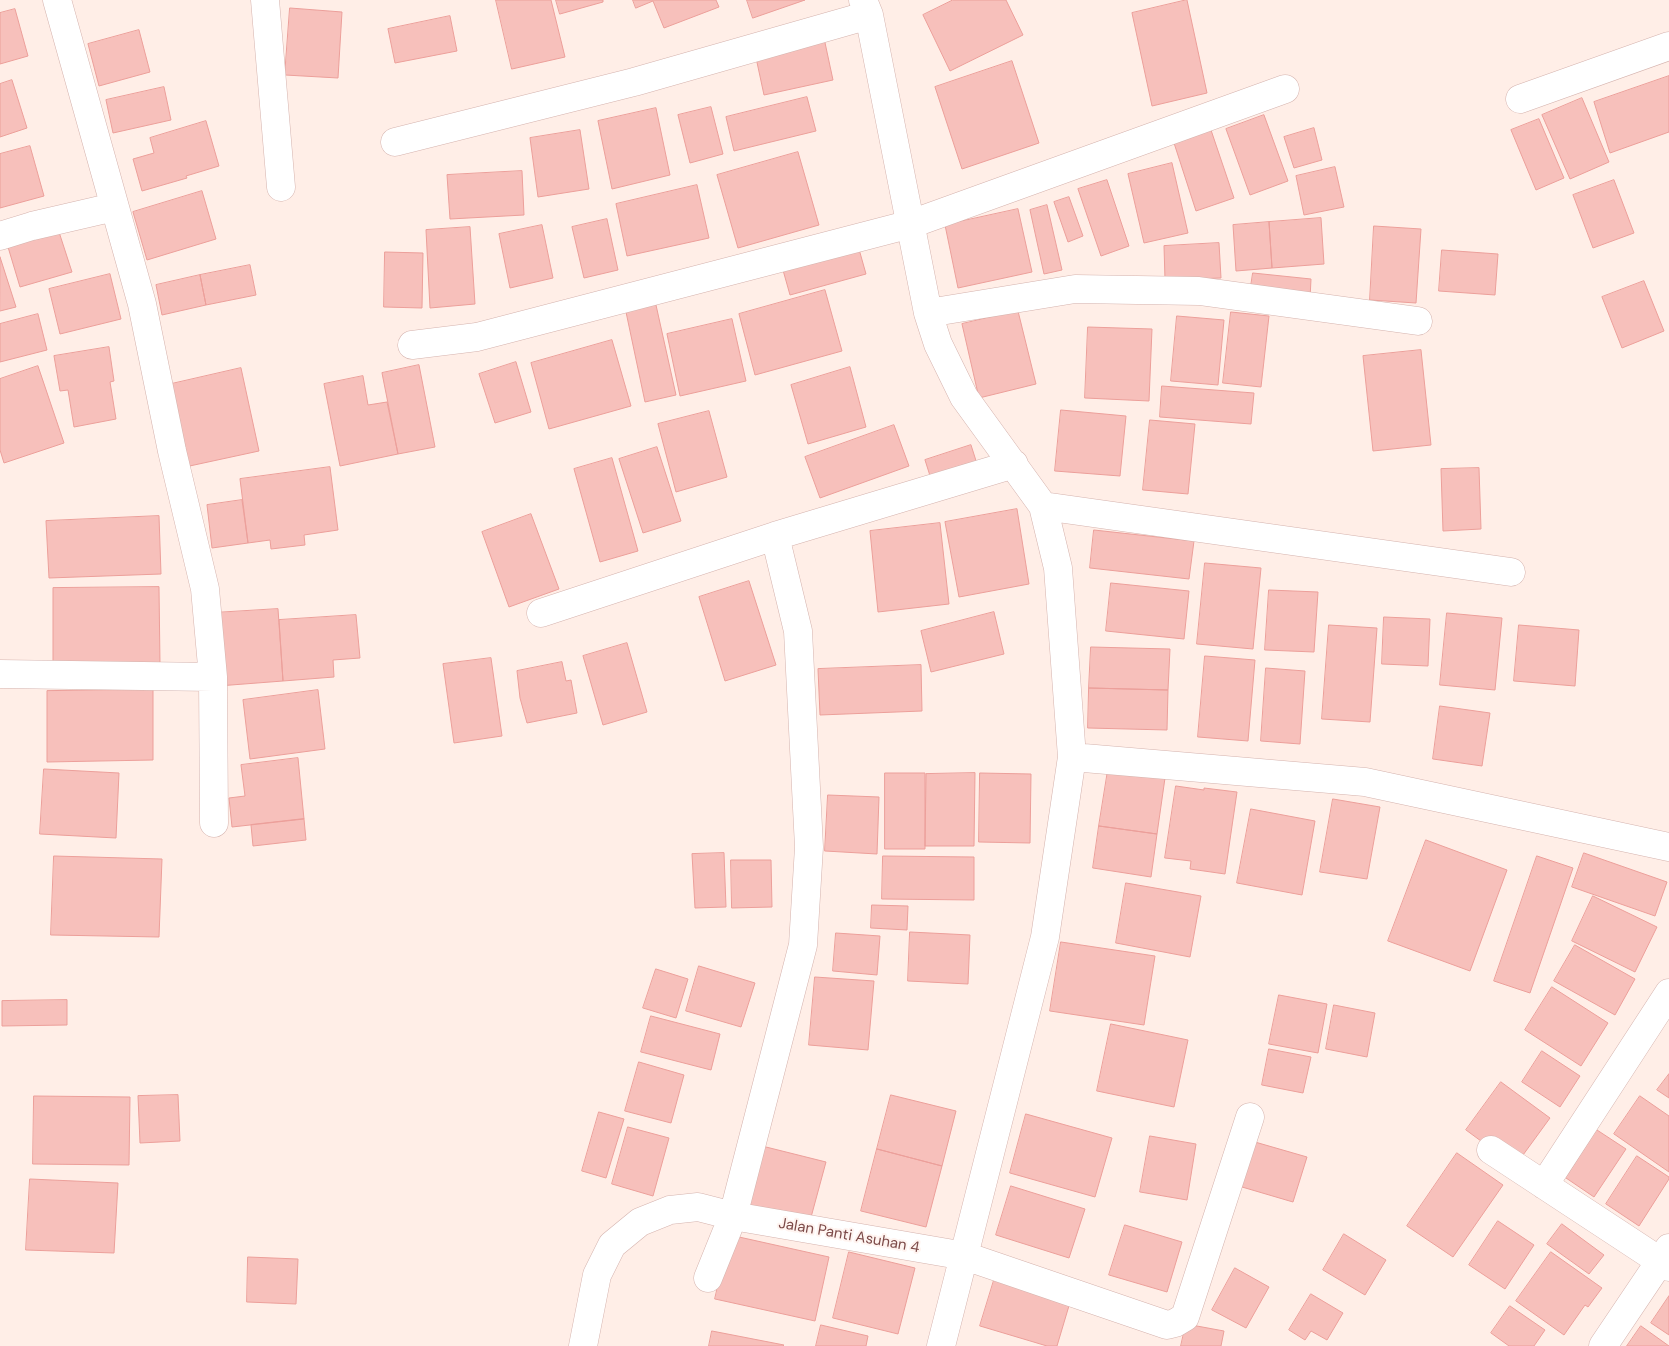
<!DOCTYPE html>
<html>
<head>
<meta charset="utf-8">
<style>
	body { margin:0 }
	canvas { display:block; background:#ffeee7 }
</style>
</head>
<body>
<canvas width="1669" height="1346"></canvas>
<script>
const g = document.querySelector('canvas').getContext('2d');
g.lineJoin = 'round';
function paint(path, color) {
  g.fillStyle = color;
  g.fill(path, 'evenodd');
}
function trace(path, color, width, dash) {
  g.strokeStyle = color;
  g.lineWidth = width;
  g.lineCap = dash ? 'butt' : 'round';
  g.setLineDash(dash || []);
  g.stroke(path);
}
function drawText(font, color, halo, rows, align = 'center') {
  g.font = font + ' "DM Sans",sans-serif';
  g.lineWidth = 4;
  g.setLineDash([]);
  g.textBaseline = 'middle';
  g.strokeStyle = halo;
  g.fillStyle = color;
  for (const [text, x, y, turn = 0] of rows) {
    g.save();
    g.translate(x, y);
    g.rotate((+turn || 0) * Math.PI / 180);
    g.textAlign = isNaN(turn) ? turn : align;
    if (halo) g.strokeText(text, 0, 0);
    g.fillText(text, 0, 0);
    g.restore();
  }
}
const building = new Path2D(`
	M 496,0 L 551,0 L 565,57 L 512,69 Z
	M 556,0 L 603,0 L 603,2 L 560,14 Z
	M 633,0 L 716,0 L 719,7 L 664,28 L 653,1 L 636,8 Z
	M 747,0 L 805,0 L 753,18 Z
	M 953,0 L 1006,0 L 1023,35 L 950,71 L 923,15 Z
	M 1187,0 L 1207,93 L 1152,106 L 1132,13 Z
	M 290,8 L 342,12 L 338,78 L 285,75 Z
	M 15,9 L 28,56 L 0,64 L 0,13 Z
	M 450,16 L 457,51 L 395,63 L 388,29 Z
	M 139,30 L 150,72 L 99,86 L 88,44 Z
	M 824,38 L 833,80 L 764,95 L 755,53 Z
	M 1012,61 L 1039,143 L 962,169 L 935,87 Z
	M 1669,76 L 1669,132 L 1610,153 L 1594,102 Z
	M 12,80 L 27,128 L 0,137 L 0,84 Z
	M 164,87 L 171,120 L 113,133 L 106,100 Z
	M 807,97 L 816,131 L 734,151 L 726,117 Z
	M 1582,98 L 1609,162 L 1570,179 L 1542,115 Z
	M 711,107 L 723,154 L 690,163 L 678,115 Z
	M 656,108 L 670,175 L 612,189 L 598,121 Z
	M 1264,115 L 1288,181 L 1250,195 L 1226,129 Z
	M 1539,119 L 1564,178 L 1536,190 L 1511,130 Z
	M 206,121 L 219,166 L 186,176 L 187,178 L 142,191 L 133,159 L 154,153 L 150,138 Z
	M 1314,128 L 1322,160 L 1294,168 L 1284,137 Z
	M 580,130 L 589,189 L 538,197 L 530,138 Z
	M 1211,130 L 1234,198 L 1196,211 L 1174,143 Z
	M 30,146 L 44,196 L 0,208 L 0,154 Z
	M 798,152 L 819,225 L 738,248 L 717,175 Z
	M 1172,163 L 1188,233 L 1144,243 L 1128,174 Z
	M 1335,167 L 1344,207 L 1304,215 L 1296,176 Z
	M 522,171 L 524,215 L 450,219 L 447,175 Z
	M 1107,180 L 1129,246 L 1101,256 L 1078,189 Z
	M 1614,180 L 1634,233 L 1593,248 L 1573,195 Z
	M 697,185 L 709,238 L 627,256 L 616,204 Z
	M 202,191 L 216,239 L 147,260 L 133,212 Z
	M 1069,197 L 1083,236 L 1068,242 L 1054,202 Z
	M 1047,205 L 1062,270 L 1044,274 L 1030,210 Z
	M 1018,209 L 1032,272 L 958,288 L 945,225 Z
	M 1321,218 L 1324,264 L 1272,268 L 1269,222 Z
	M 607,219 L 618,270 L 584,278 L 572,227 Z
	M 1269,222 L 1272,268 L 1236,271 L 1233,225 Z
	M 542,225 L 553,278 L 510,288 L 499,234 Z
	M 1374,226 L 1421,229 L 1416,303 L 1370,300 Z
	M 470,227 L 475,304 L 430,308 L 426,230 Z
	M 59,232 L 72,272 L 20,287 L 8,247 Z
	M 857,242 L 866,274 L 790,295 L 781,263 Z
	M 1219,243 L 1221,278 L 1165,280 L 1164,246 Z
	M 1442,250 L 1498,254 L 1495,295 L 1439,291 Z
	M 385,252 L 423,253 L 422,308 L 384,307 Z
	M 0,257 L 16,307 L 0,311 Z
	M 250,265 L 256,295 L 206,305 L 200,275 Z
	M 1253,273 L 1311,279 L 1310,299 L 1250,293 Z
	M 110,274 L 121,319 L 60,334 L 49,289 Z
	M 200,275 L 206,305 L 162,315 L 156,285 Z
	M 1644,281 L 1664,331 L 1622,348 L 1602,297 Z
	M 825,290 L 842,351 L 755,375 L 739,314 Z
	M 656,305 L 676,395 L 645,402 L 626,312 Z
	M 1018,311 L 1036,384 L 979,398 L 962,324 Z
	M 1231,312 L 1269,316 L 1261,387 L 1223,383 Z
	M 38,314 L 47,350 L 0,362 L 0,324 Z
	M 1177,316 L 1224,320 L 1218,385 L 1171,381 Z
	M 732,319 L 746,381 L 680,396 L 667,334 Z
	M 1088,327 L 1152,329 L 1149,401 L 1085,398 Z
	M 612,340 L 631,406 L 549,429 L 531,363 Z
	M 109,347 L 114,381 L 110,382 L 116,419 L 74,427 L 68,390 L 60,391 L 54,356 Z
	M 1421,350 L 1431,445 L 1373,451 L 1363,356 Z
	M 516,362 L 531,412 L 495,423 L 479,374 Z
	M 419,365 L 435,447 L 398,454 L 382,373 Z
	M 38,366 L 64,443 L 4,463 L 0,450 L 0,379 Z
	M 850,367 L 866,427 L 808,444 L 791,385 Z
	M 241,368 L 259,451 L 185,467 L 167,385 Z
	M 363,376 L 368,405 L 387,402 L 398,454 L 340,466 L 324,384 Z
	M 1162,386 L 1254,393 L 1251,424 L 1160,417 Z
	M 1061,410 L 1126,416 L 1120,476 L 1055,471 Z
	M 709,411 L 727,477 L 676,492 L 658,424 Z
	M 1150,420 L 1195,424 L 1188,494 L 1143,490 Z
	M 894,425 L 909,466 L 820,498 L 805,457 Z
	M 971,445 L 978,467 L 932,482 L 925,460 Z
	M 657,447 L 681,521 L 643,533 L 619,459 Z
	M 612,458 L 638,551 L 600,562 L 574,469 Z
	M 330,467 L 338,530 L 304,535 L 305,545 L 271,549 L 270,540 L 248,543 L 240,479 Z
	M 1479,468 L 1481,529 L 1443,531 L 1441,469 Z
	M 242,500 L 248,543 L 212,548 L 207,505 Z
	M 1017,509 L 1029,584 L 959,597 L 945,522 Z
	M 531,514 L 559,589 L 509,607 L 482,532 Z
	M 159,516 L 161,574 L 49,578 L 46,521 Z
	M 940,523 L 949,604 L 878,612 L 870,531 Z
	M 1094,530 L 1194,541 L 1189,579 L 1090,568 Z
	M 1205,563 L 1261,568 L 1253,649 L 1197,644 Z
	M 749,581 L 776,665 L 725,681 L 699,597 Z
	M 1111,583 L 1189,591 L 1184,639 L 1106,631 Z
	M 159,587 L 160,664 L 53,665 L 53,588 Z
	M 1269,590 L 1318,592 L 1314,652 L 1265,650 Z
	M 278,609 L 283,681 L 218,686 L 213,613 Z
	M 994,612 L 1004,654 L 931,672 L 921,631 Z
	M 1447,613 L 1502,618 L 1495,690 L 1440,685 Z
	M 356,615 L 360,658 L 333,660 L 334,677 L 283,681 L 279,620 Z
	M 1384,617 L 1430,619 L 1428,666 L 1382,664 Z
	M 1329,625 L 1377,628 L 1370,722 L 1322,719 Z
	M 1519,625 L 1579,630 L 1575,686 L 1514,681 Z
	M 627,643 L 647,712 L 603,725 L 583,656 Z
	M 1091,647 L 1170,649 L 1168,690 L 1089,688 Z
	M 1205,656 L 1255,660 L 1248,741 L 1198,737 Z
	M 491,658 L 502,736 L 454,743 L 443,664 Z
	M 562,662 L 566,681 L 571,680 L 577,713 L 527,723 L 520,698 L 517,671 Z
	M 921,665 L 922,711 L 820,715 L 818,669 Z
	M 1266,668 L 1305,671 L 1300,744 L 1261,741 Z
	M 1089,688 L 1168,690 L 1167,730 L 1088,728 Z
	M 153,690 L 153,760 L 47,762 L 47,691 Z
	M 318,690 L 325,749 L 250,759 L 243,700 Z
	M 1440,706 L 1490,713 L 1482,766 L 1433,759 Z
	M 298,758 L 304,819 L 232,827 L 229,798 L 245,796 L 241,765 Z
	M 44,769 L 119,773 L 116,838 L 40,834 Z
	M 1108,770 L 1165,778 L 1157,834 L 1099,826 Z
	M 885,773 L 925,773 L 925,849 L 885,849 Z
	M 975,773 L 974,846 L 925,846 L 926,774 Z
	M 980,773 L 1031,774 L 1030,843 L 979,842 Z
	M 1176,786 L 1204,790 L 1204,788 L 1237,792 L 1225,874 L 1190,869 L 1191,861 L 1165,858 Z
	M 828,795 L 879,797 L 877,854 L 825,851 Z
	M 1333,799 L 1380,807 L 1367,879 L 1320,872 Z
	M 1251,809 L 1315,821 L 1302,895 L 1237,883 Z
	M 304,819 L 306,840 L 253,846 L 251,825 Z
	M 1099,826 L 1157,834 L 1151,877 L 1093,868 Z
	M 1426,840 L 1507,870 L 1470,971 L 1388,941 Z
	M 724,853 L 726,907 L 695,908 L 692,854 Z
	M 1584,853 L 1667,882 L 1655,916 L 1572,887 Z
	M 54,856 L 162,859 L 159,937 L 51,935 Z
	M 883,856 L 974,857 L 974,900 L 882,899 Z
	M 1537,856 L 1573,868 L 1530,993 L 1494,981 Z
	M 731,860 L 771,860 L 772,907 L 732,908 Z
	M 1126,883 L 1201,896 L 1190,957 L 1116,943 Z
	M 1593,896 L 1657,927 L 1635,972 L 1572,941 Z
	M 872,905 L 908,906 L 907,930 L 871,928 Z
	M 910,932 L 970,935 L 968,984 L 908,981 Z
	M 836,933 L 880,936 L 877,975 L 833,971 Z
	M 1061,942 L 1155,956 L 1144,1025 L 1050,1011 Z
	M 1575,945 L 1635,979 L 1615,1015 L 1554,981 Z
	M 699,966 L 755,983 L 741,1027 L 686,1011 Z
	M 656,969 L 688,979 L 676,1018 L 643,1008 Z
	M 815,977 L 874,981 L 868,1050 L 809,1045 Z
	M 1552,987 L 1608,1023 L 1581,1066 L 1525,1030 Z
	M 1279,995 L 1327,1004 L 1318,1053 L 1269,1044 Z
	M 67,1000 L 67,1025 L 2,1026 L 2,1001 Z
	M 1334,1005 L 1375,1013 L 1367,1057 L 1326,1049 Z
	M 651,1016 L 720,1034 L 711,1070 L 641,1052 Z
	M 1111,1024 L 1188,1040 L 1174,1107 L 1097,1091 Z
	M 1269,1049 L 1311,1057 L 1303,1093 L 1262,1085 Z
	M 1542,1051 L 1580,1076 L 1560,1107 L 1522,1082 Z
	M 639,1062 L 684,1075 L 671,1123 L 625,1111 Z
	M 1669,1074 L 1669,1098 L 1657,1090 Z
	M 1501,1082 L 1550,1118 L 1515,1166 L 1466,1130 Z
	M 178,1095 L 180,1141 L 140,1143 L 138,1096 Z
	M 891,1095 L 956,1111 L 942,1166 L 877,1149 Z
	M 34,1096 L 130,1097 L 129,1165 L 33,1164 Z
	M 1640,1096 L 1669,1116 L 1669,1172 L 1614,1134 Z
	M 599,1112 L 624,1119 L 606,1178 L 582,1171 Z
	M 1026,1114 L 1112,1138 L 1095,1197 L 1010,1173 Z
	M 628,1127 L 669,1138 L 653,1196 L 612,1184 Z
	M 1597,1130 L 1626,1149 L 1594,1197 L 1566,1178 Z
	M 1150,1136 L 1196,1144 L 1187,1200 L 1140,1192 Z
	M 1255,1142 L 1307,1157 L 1293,1202 L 1242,1187 Z
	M 758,1145 L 826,1162 L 810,1221 L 742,1204 Z
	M 877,1149 L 942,1166 L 926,1227 L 861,1211 Z
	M 1457,1153 L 1503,1185 L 1453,1257 L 1407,1226 Z
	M 1637,1156 L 1669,1177 L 1669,1179 L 1639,1226 L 1606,1204 Z
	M 30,1179 L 118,1183 L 114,1253 L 26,1250 Z
	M 1011,1186 L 1085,1209 L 1069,1258 L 996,1235 Z
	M 1498,1221 L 1534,1245 L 1505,1289 L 1469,1265 Z
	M 1562,1224 L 1604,1255 L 1589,1274 L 1547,1244 Z
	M 1125,1225 L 1182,1242 L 1167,1292 L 1109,1275 Z
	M 1344,1234 L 1386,1260 L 1365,1295 L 1323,1270 Z
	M 730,1235 L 829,1257 L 815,1321 L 715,1299 Z
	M 849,1252 L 915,1268 L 898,1334 L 833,1318 Z
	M 1551,1252 L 1602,1288 L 1588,1307 L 1585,1305 L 1564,1335 L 1516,1301 Z
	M 248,1257 L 298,1259 L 296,1304 L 247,1302 Z
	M 1235,1268 L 1269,1287 L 1246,1328 L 1212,1310 Z
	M 995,1277 L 1071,1299 L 1057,1346 L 1047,1346 L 980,1326 Z
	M 1311,1294 L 1343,1313 L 1327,1340 L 1311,1331 L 1305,1340 L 1289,1330 Z
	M 1669,1296 L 1669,1335 L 1651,1323 Z
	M 1510,1306 L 1545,1330 L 1534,1346 L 1509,1346 L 1491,1333 Z
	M 1186,1324 L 1224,1331 L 1221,1346 L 1181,1346 Z
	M 821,1325 L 868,1336 L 866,1346 L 816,1346 Z
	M 1641,1326 L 1669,1346 L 1627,1346 Z
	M 712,1331 L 784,1345 L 783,1346 L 709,1346 Z`);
paint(building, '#f7c0bb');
trace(building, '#ec9f9a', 1);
const minor = new Path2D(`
	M 57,0 L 142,304 L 172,451 L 205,589 L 213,677 L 214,823
	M 265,0 L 281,187
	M 863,0 L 869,15 L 928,313 L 938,344 L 964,397 L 1043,506 L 1058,568 L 1072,757 L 1045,937 L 941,1346
	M 1520,99 L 1669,46
	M 395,142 L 634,82 L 869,15
	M 0,236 L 32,226 L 114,207
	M 928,313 L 1075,289 L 1199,291 L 1418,321
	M 412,345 L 477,337 L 911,224 L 1285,89
	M 1043,506 L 1511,572
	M 541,613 L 775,536 L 1014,464
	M 0,674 L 213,677
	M 1072,757 L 1365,782 L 1669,847
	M 1491,1150 L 1669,1267
	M 1544,1185 L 1669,993
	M 708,1278 L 733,1216 L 803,945 L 809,847 L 798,631 L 775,536
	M 583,1346 L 597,1275 L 612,1245 L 640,1222 L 670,1210 L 698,1207 L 733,1216 L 965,1256 L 1167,1325 L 1175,1323 L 1185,1317 L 1250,1117
	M 1603,1346 L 1669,1248`);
trace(minor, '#d5b3ae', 29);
trace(minor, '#fff', 28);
drawText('15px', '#7c4a48', '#fff4f0', [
	["Jalan Panti Asuhan 4",849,1236,10]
]);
</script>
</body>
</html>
